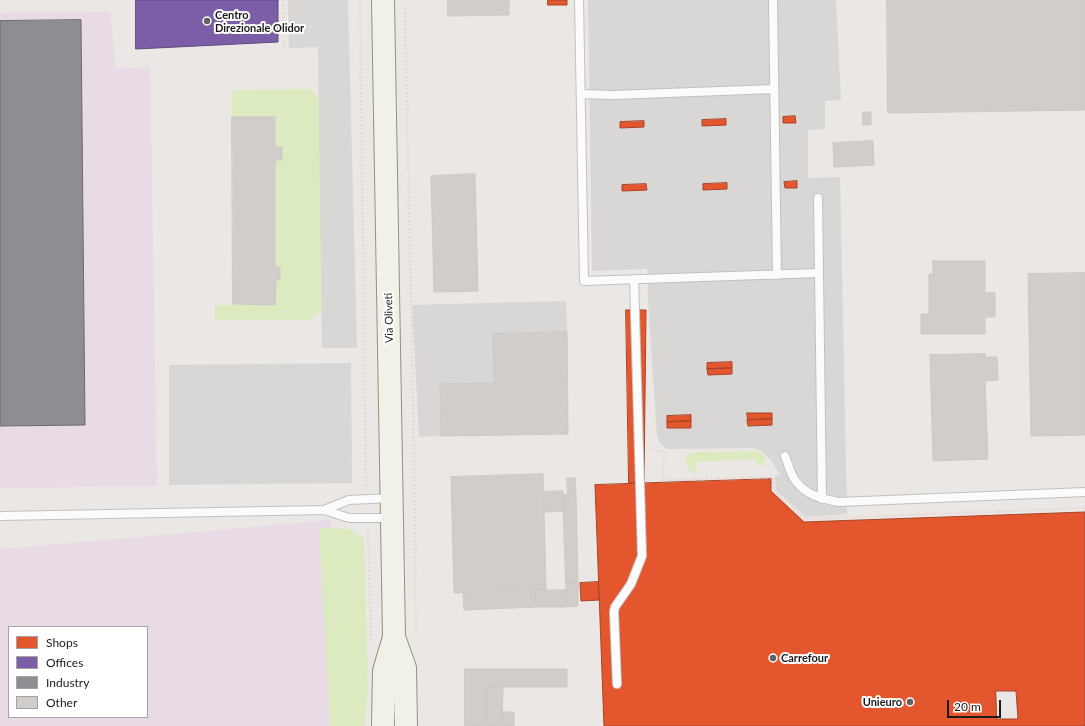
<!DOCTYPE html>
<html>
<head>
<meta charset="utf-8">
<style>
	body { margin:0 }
	#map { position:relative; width:1085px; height:726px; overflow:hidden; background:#eae7e4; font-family:Lato,sans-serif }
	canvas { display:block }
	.legend { position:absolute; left:8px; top:626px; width:140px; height:92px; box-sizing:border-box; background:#fff; border:1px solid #a4a4a4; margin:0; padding:5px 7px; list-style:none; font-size:12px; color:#1b1b1b }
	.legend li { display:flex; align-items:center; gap:8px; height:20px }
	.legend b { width:20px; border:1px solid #a4a4a4 }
	.scale { position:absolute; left:947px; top:700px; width:54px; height:18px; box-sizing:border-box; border:2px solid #1b1b1b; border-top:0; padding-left:5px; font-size:12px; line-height:14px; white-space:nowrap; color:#1b1b1b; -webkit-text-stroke:3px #fff; paint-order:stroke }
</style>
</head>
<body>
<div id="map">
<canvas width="1085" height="726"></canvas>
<ul class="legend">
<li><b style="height:11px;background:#e4572e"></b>Shops</li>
<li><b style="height:11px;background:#7b5ea7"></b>Offices</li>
<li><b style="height:11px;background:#8d8d92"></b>Industry</li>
<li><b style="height:11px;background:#d1cdca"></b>Other</li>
</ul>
<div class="scale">20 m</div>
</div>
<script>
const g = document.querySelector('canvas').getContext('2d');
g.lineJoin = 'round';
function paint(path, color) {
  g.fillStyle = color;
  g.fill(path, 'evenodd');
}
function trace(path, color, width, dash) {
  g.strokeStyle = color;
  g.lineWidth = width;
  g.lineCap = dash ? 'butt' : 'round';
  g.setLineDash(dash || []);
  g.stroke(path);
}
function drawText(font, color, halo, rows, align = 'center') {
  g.font = font + ' Lato,sans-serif';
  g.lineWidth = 4;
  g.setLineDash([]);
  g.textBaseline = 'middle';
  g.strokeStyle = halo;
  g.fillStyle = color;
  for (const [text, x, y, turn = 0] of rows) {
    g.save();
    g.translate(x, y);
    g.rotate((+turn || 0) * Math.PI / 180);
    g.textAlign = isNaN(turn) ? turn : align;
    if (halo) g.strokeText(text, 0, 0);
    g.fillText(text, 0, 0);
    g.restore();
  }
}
paint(new Path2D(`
	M 110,12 L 116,69 L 150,67 L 157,486 L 0,488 L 0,13 Z
	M 331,520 L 337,726 L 0,726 L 0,549 L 140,537 ZM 9,627 L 147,627 L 147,717 L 9,717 Z`), '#e9dbe5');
paint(new Path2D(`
	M 310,89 L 323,102 L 329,306 L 309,320 L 215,320 L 215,305 L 275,305 L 276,279 L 280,279 L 280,267 L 275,267 L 275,160 L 282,159 L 282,147 L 275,147 L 275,117 L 232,117 L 232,90 Z
	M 755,451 C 762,452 767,456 764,464 L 761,466 L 758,466 L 756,463 L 755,459 L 696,462 L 696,474 C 687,470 684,464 687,455 L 696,452 Z
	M 319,528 L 349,529 L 364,538 L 368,691 L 364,726 L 330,726 Z`), '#dceabf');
paint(new Path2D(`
	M 288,0 L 348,0 L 357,348 L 322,348 L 318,47 L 289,48 Z
	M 588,0 L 836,0 L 841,100 L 825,101 L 825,129 L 808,130 L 808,178 L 840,177 L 847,514 L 806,517 L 776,490 L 775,475 L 780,475 L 771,460 L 761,451 L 753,448 L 667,449 L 660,443 L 657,436 L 648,300 L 647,269 L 592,271 Z
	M 566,301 L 567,332 L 493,334 L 494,383 L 440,384 L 441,436 L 419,437 L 412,305 Z
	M 351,363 L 352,483 L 169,485 L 169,365 Z`), '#d8d7d5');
const shops = new Path2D(`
	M 548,0 L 567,0 L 567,5 L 548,5 Z
	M 795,116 L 796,123 L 783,123 L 783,117 Z
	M 726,119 L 726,125 L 702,126 L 702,120 Z
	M 644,121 L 644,127 L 620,128 L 620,122 Z
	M 797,181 L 797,188 L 785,188 L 784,182 Z
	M 727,183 L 727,189 L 703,190 L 703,184 Z
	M 646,184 L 647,190 L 622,191 L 622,185 Z
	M 626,310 L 646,310 L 644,483 L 629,483 Z
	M 732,362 L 732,368 L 707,369 L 707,363 Z
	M 732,368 L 732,374 L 708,375 L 707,369 Z
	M 747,413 L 772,413 L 772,419 L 748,420 Z
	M 691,415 L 691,421 L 667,422 L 667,416 Z
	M 772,419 L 772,425 L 748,426 L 747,420 Z
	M 691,421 L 691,428 L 667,428 L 667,422 Z
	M 771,479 L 771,491 L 804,522 L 1085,512 L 1085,726 L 604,726 L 595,485 ZM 996,691 L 1016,691 L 1018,719 L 997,719 Z
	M 598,582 L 599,600 L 581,601 L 580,583 Z`);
paint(shops, '#e4572e');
trace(shops, '#a84528', 1);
const offices = new Path2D(`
	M 136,0 L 278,0 L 278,42 L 136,49 Z`);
paint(offices, '#7b5ea7');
trace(offices, '#5e4a7d', 1);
const industry = new Path2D(`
	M 81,20 L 85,425 L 0,426 L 0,21 Z`);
paint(industry, '#8d8d92');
trace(industry, '#6b6b6e', 1);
const building = new Path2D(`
	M 448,0 L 509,0 L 509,15 L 448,16 Z
	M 887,0 L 1085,0 L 1085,110 L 888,113 Z
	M 863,112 L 871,112 L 871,125 L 863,125 Z
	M 232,117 L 275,117 L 275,147 L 282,147 L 282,160 L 275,160 L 275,267 L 280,267 L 280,280 L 276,279 L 275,305 L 233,304 Z
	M 873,141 L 874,165 L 834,167 L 833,143 Z
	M 475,174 L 478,291 L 434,292 L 431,176 Z
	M 933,261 L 985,261 L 985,293 L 995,293 L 995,317 L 985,317 L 985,334 L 921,334 L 921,314 L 929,314 L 929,274 L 933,274 Z
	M 1085,273 L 1085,435 L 1031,436 L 1028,274 Z
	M 567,332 L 568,434 L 441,436 L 440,384 L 494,383 L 493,334 Z
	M 985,354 L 985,357 L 997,357 L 998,380 L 985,381 L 988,459 L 933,461 L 930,355 Z
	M 543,474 L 546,590 L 454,593 L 451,477 Z
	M 567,478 L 575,478 L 576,495 L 568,495 Z
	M 563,491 L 564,511 L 544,512 L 544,492 Z
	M 563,495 L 576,495 L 578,582 L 566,583 Z
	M 578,582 L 578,606 L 566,607 L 566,583 Z
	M 566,590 L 566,607 L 535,607 L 535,591 Z
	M 535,591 L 535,607 L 464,610 L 463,593 Z
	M 465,669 L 567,669 L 567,687 L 486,687 L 486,726 L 465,726 Z
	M 486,687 L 503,687 L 502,726 L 486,726 Z
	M 502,712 L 514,712 L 514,726 L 502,726 Z`);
paint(building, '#d1cdca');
trace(building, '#cdc8c5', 1);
const lane = new Path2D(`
	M 579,0 L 584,281 L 819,273 L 818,198
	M 773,0 L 777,275
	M 581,94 L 614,95 L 774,89
	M 819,273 L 822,499
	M 785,456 C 788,464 790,473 795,480 C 805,495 822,499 839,502 L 1085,492
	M 324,510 L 349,500 L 391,498
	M 0,516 L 324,510 L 349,518 L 392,518
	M 617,684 L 614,612 L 615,607 L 631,584 L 642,556 L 634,279`);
const secondary = new Path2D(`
	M 383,0 L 394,637 L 384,671 L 383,726
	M 394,637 L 405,668 L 406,726`);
trace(lane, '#c2c1c0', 10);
trace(secondary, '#94937c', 24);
trace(new Path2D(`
	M 283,0 L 284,48 L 289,48
	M 360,0 L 366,487
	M 405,8 L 414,445 L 416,637
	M 653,450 L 653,451 L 664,451 L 663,480 L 773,477 L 774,490 L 805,519 L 1085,508
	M 368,530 L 371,641`), '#ead7d6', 2.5, [2, 2]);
trace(lane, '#fcfbfb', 8);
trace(secondary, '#f2f1e8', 22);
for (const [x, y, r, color] of [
	[207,21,4,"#636261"],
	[773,658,4,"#636261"],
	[910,702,4,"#636261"]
]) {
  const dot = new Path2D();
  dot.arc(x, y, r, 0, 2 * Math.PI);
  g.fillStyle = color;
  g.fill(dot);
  trace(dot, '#fff', 1.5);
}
drawText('bold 11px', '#1b1b1b', '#fff', [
	["Centro",215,15],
	["Direzionale Olidor",215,28],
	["Carrefour",781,658],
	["Unieuro",902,702,"right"]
], 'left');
drawText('11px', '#1b1b1b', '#fff', [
	["Via Oliveti",389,318,-91]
]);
</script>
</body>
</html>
